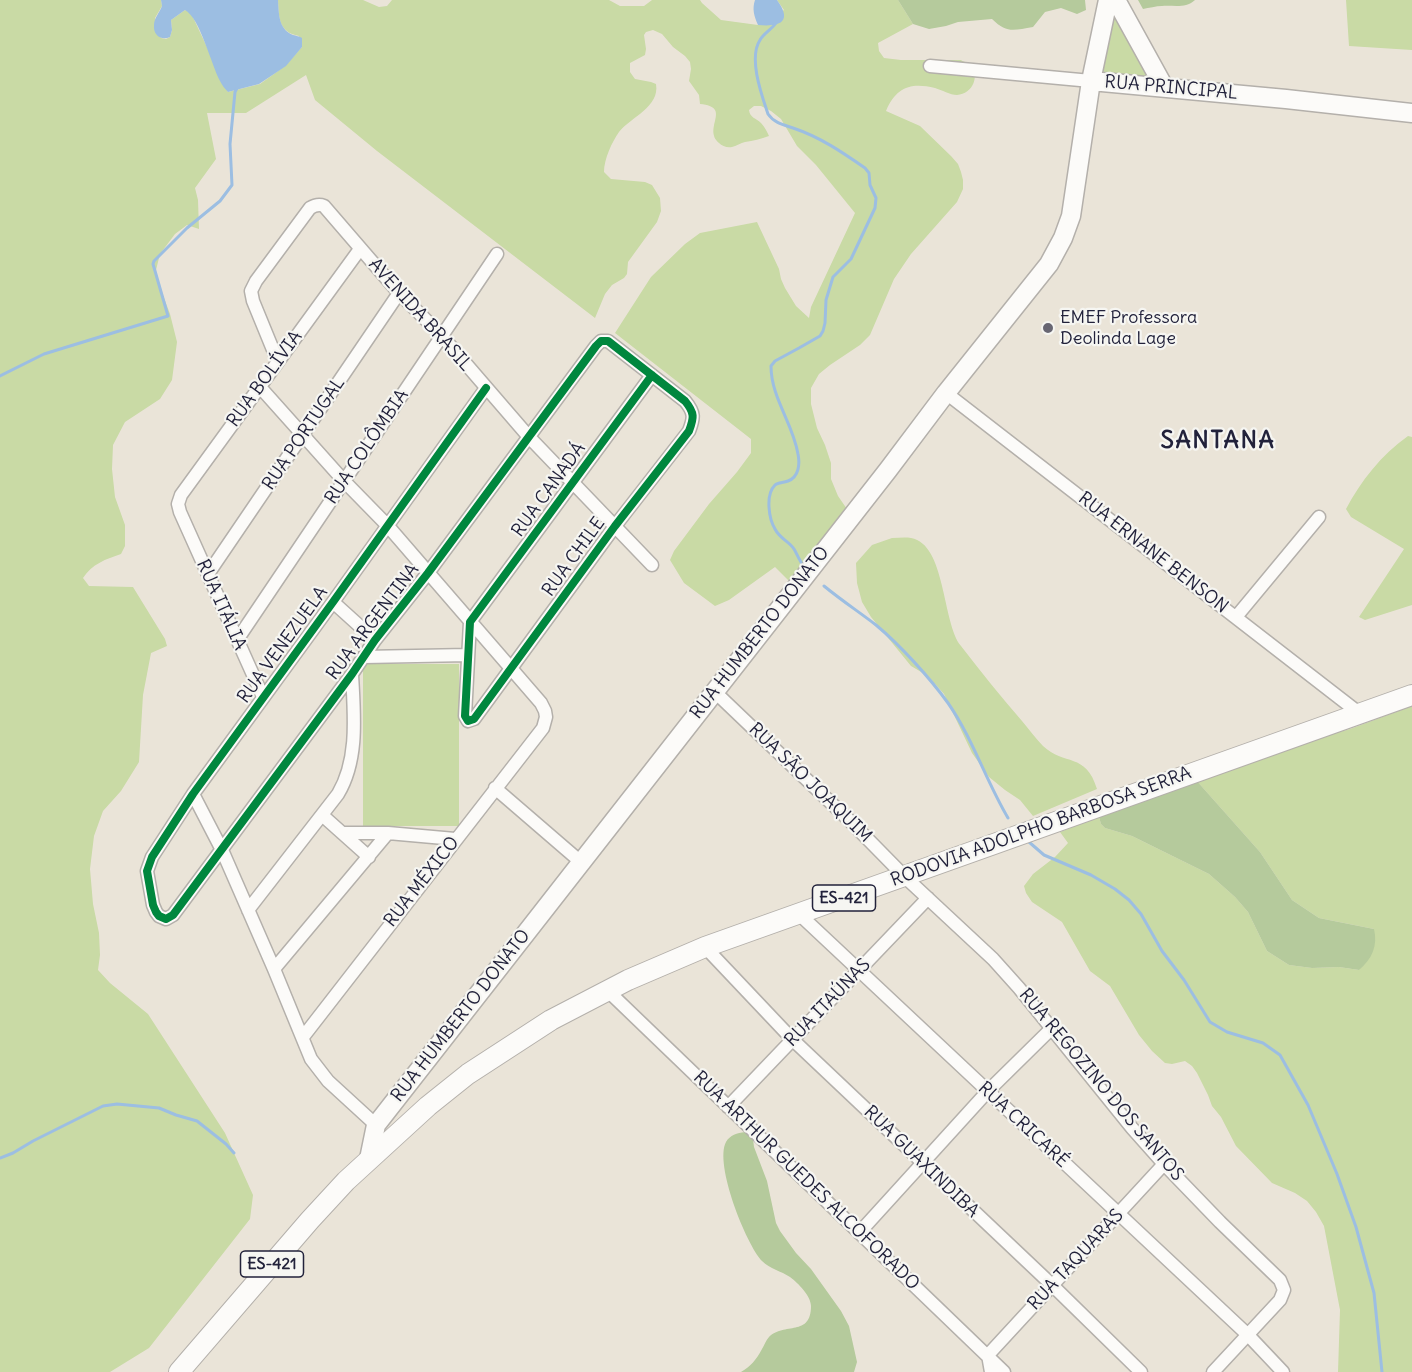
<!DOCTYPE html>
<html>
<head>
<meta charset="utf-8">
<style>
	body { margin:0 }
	canvas { display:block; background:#eae4d8 }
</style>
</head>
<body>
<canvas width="1412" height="1372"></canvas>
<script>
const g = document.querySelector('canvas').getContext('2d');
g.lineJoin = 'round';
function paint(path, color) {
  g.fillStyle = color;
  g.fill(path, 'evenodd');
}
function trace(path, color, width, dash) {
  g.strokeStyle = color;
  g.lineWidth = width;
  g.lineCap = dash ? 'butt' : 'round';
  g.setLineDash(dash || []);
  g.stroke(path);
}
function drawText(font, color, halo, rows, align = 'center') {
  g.font = font + ' Delius,sans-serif';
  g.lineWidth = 4.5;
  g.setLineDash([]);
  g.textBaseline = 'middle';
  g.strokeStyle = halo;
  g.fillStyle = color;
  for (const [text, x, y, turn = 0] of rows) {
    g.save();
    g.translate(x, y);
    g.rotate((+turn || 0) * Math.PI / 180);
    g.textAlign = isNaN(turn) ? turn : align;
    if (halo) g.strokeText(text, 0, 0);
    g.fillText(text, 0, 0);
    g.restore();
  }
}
paint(new Path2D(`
	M 0,0 L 161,0 L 162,6 L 155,18 L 161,38 L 166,39 L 170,37 L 172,30 L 171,20 L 185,10 L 191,13 L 228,92 L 260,84 L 285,66 L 302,47 L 299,36 C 278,32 279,17 278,0 L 363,0 L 379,7 L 387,6 L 392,0 L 609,0 L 620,6 L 644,6 L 652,0 L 700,0 L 702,3 L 721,20 L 758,25 L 784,10 L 777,0 L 898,0 L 913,24 L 878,43 L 879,51 L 884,58 L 901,60 L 961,60 C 962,61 968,63 969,64 C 981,75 973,94 957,95 C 950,95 942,90 935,88 C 911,82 896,87 886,111 L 920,126 L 951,156 L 958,164 L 961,172 L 963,180 L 963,189 L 957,202 L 911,254 L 894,279 L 870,335 L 860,345 L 830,365 L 819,374 L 811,388 L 811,404 L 817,428 L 825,445 L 831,463 L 831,479 L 838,496 L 849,512 L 791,583 L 775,567 L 729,600 L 715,606 L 684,583 L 670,560 L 674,551 L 709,504 L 737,472 L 751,453 L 751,439 L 615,333 L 651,277 L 685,244 L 700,233 L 757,222 L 779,269 L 781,279 L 785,288 L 796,306 L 809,318 L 811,307 L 855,213 L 816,165 L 797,146 L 781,119 L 771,111 L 761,106 L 754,106 L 749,110 C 750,118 756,118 761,123 C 765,127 767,132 769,136 C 761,139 753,141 745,142 C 741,143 736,146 732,147 C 727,148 722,146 719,143 C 702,128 733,107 700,104 L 699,95 L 689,81 L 691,69 L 690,62 L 685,56 L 673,47 L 662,34 L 653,30 L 646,32 L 644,35 L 646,49 L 645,55 L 630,63 L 630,72 L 635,79 L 651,82 L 656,84 C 660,107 631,117 619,132 C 612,142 604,159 604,172 L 611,179 L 645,182 L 652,185 L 660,198 L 661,211 L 657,222 L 628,262 L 627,274 L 624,278 L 612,285 L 605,294 L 595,318 L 377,151 L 315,100 L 306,75 L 246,113 L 207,113 L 216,159 L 195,188 L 198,200 L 199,229 L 187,225 L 175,234 L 160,254 L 155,274 L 170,314 L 177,342 L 172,380 L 160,399 L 125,422 L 113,445 L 112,469 L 115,497 L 125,525 L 125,546 L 121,554 C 106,559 92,564 83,578 L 89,586 L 133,587 L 165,639 L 167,646 L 151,653 L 143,695 L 139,762 L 121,791 L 103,811 L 94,836 L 90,869 L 93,904 L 99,933 L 100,955 L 98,970 L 110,983 L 148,1014 L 225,1133 L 253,1195 L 250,1219 L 149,1348 L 110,1372 L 0,1372 Z
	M 1346,0 L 1412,0 L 1412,50 L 1349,46 Z
	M 1112,8 L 1151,79 L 1097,74 Z
	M 1408,436 L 1412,437 L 1412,605 L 1365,620 L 1359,617 L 1404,549 L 1351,517 L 1346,509 C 1361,481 1381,455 1408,436 Z
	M 892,538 C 898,538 905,537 911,538 C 946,544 942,622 961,646 C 981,672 1001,697 1022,721 C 1029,729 1035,738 1043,746 C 1064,766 1086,752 1097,789 L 1033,816 L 1020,800 L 1005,790 L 989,777 L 972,753 L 944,694 L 928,676 L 911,666 L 871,617 L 862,602 L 857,583 L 856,563 L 872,545 Z
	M 363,664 L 459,664 L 459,826 L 363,826 Z
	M 1412,706 L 1412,1372 L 1338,1372 L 1340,1310 L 1324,1226 L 1316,1212 L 1307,1201 L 1295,1193 L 1272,1183 L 1236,1146 L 1221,1117 L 1212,1106 L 1208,1095 L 1197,1073 L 1192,1066 L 1185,1061 L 1172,1064 L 1165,1063 L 1152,1051 L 1139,1035 L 1110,986 L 1090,971 L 1062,922 L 1032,902 L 1026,893 L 1024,886 L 1033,874 L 1055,857 L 1068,843 L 1060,832 L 1099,817 L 1101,824 L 1105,828 L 1132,836 L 1209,874 L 1235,897 L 1248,912 L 1267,951 L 1289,965 L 1312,968 L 1339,967 L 1359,970 L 1374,929 L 1319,918 L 1292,900 L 1260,852 L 1196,780 L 1286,747 L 1350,729 Z`), '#c9daa5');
paint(new Path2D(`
	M 898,0 L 1085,0 L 1086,10 L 1077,14 L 1061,8 L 1045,12 L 1033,27 C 1014,30 1007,34 992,19 L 958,22 L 946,26 L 929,29 L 913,24 Z
	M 1138,0 L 1195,0 C 1185,9 1174,5 1162,6 C 1156,6 1149,8 1143,9 Z
	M 1196,780 L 1260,852 L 1292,900 L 1319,918 L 1374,929 C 1378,946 1372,959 1359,970 L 1339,967 L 1312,968 L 1289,965 L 1267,951 L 1248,912 L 1235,897 L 1209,874 L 1132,836 L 1105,828 L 1101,824 L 1099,817 Z
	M 745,1132 L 753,1139 L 754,1147 L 767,1181 L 776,1223 L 780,1231 L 796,1253 L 811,1269 L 841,1311 L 849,1326 L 857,1362 L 854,1372 L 741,1372 C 751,1366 756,1360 762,1349 C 764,1346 766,1340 769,1337 C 784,1322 811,1337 811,1306 C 811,1296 798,1283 790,1277 C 781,1271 770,1269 762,1261 C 746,1244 714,1164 726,1142 C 730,1135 737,1133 745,1132 Z`), '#b5ca9c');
paint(new Path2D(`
	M 161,0 L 278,0 C 279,13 278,29 293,35 C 296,36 299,36 302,38 L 302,47 L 286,66 L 259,84 L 228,92 C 225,89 222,85 220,81 C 211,64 200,18 185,10 L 171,20 L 172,30 L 170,37 C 161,41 153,35 154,25 C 154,18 160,12 162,6 Z
	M 755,0 L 777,0 C 793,22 780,27 758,25 C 754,16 752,9 755,0 Z`), '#9cbee2');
trace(new Path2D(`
	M 776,23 C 772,29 763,34 760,40 C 748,58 762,96 768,114 C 774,123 784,125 793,128 C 820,137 842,152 865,168 L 869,173 L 870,185 L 876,198 L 875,208 L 851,259 L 833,277 L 826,300 L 825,323 L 823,331 L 820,336 L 799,348 L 775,361 L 771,366 C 771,398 793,423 798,454 C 800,464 799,477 788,481 C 783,483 778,482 775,485 C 765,495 769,519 775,529 C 780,539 789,541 794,549 C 797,554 799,560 803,565
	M 0,376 L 44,354 L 168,316 L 153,264 L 154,261 L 187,228 L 220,201 L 232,185 L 230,144 L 235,92 L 237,88
	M 824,586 C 841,600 859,612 876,625 C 900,645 930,678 948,703 C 973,739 986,781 1008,818
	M 1029,842 L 1044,855 L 1091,875 L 1115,889 L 1129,900 L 1141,914 L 1162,951 L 1184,980 L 1210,1022 L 1227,1032 L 1263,1043 L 1280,1055 L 1308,1105 L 1337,1174 L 1356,1227 L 1374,1293 L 1382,1372
	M 0,1158 L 13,1153 L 33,1141 L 103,1106 L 117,1104 L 159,1108 L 176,1115 L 197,1121 L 226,1144 L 234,1153`), '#9cbee2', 3);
const street = new Path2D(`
	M 930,66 L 1091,81
	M 278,362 L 253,301 L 251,291 L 256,281 L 310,208 C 315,205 319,204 324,206 L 399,293 L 441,335 L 529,437 L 652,565
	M 260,387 L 344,481 L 387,525 L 541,703 L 545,711 L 546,717 L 543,728 L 303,1037
	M 486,388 L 333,602 L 193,794 L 152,857 L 147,871 L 153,905 L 156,912 L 159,916 L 166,919 L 173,915 L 352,674 L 375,640 L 428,573 L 596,346 L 601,341 L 608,341 L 685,401 C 695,413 694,418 689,431 L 615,526 L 474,719 L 468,721 L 465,716 L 470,622 L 652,375
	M 946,393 L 1359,713
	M 208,574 L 399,293
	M 333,602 L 375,640
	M 1236,617 L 1319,517
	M 237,640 L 497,254
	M 364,657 L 468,655
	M 714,691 L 850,821 L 905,877 L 993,959 L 1019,988 L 1132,1128 L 1164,1164 L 1220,1222 L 1280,1280 L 1284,1290 L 1280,1300 L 1213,1372
	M 263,697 L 180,512 L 178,504 L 181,495 L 360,249
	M 495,788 L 582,863
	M 193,794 L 222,850 L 274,969 L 311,1059 L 328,1081 L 376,1125
	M 322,815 L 369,857
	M 342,833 L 388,833 L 455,839
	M 248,910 L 338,794 C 359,759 354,714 352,674
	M 799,914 L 1248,1335 L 1283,1372
	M 705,947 L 793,1040 L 1052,1285 L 1141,1372
	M 274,969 L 388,833
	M 607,990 L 1004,1372
	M 728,1107 L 928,898
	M 859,1233 L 988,1091 L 1052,1028
	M 991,1372 L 988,1355 L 1164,1164`);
const secondary = new Path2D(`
	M 1116,0 L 1164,87
	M 1091,81 L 1286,99 L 1412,113
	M 369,1159 L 376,1125 L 888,470 L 946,393 L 1049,264 L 1063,238 L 1071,216 L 1091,81 L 1108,0`);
const primary = new Path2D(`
	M 179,1372 L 310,1220 L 346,1181 L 428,1106 L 468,1074 L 551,1020 L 628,980 L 705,947 L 1412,695`);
trace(street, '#b4b0ab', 15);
trace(secondary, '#b4b0ab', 21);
trace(primary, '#b4b0ab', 22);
trace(street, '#fcfbf9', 12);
trace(secondary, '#fcfbf9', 18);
trace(primary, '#fcfbf9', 20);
trace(new Path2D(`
	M 486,388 L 333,602 L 193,794 L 152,857 L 147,871 L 153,905 L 156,912 L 159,916 L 166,919 L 173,915 L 352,674 L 375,640 L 428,573 L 596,346 L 601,341 L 608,341 L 685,401 C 695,413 694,418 689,431 L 615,526 L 474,719 L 468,721 L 465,716 L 470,622 L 652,375`), '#00873e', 8);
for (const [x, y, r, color] of [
	[1048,328,6,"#686672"]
]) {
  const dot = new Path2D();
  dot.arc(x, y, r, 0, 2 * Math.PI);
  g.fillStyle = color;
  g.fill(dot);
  trace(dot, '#f6f6f2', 2);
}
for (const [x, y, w] of [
	[844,898,63],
	[272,1264,63]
]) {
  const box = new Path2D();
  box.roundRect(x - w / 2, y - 13, w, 26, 4.5);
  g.fillStyle = '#f6f6f2';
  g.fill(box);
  trace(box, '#22223b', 1.5);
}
drawText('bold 16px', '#22223b', null, [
	["ES-421",844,898],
	["ES-421",272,1264]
]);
drawText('18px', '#22223b', '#f6f6f2', [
	["RUA PRINCIPAL",1171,88,5],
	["AVENIDA BRASIL",420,315,48],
	["RUA BOLÍVIA",265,379,-54],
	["RUA PORTUGAL",304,434,-56],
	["RUA COLÔMBIA",367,447,-56],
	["RUA CANADÁ",549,490,-54],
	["RUA ERNANE BENSON",1153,553,38],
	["RUA CHILE",574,557,-54],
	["RUA ITÁLIA",221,605,66],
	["RUA ARGENTINA",373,622,-53],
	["RUA HUMBERTO DONATO",760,633,-52],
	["RUA VENEZUELA",283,645,-54],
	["RUA SÃO JOAQUIM",810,783,44],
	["RODOVIA ADOLPHO BARBOSA SERRA",1041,827,-20],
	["RUA MÉXICO",422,882,-52],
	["RUA ITAÚNAS",828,1003,-46],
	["RUA HUMBERTO DONATO",461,1016,-52],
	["RUA REGOZINO DOS SANTOS",1101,1085,50],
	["RUA CRICARÉ",1023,1125,43],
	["RUA GUAXINDIBA",921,1162,44],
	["RUA ARTHUR GUEDES ALCOFORADO",806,1181,44],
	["RUA TAQUARAS",1076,1260,-47]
]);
drawText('18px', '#22223b', '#f6f6f2', [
	["EMEF Professora",1060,318],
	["Deolinda Lage",1060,339]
], 'left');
g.letterSpacing = '1.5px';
drawText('bold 24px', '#22223b', '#f6f6f2', [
	["SANTANA",1218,441]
]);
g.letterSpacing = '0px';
</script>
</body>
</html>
